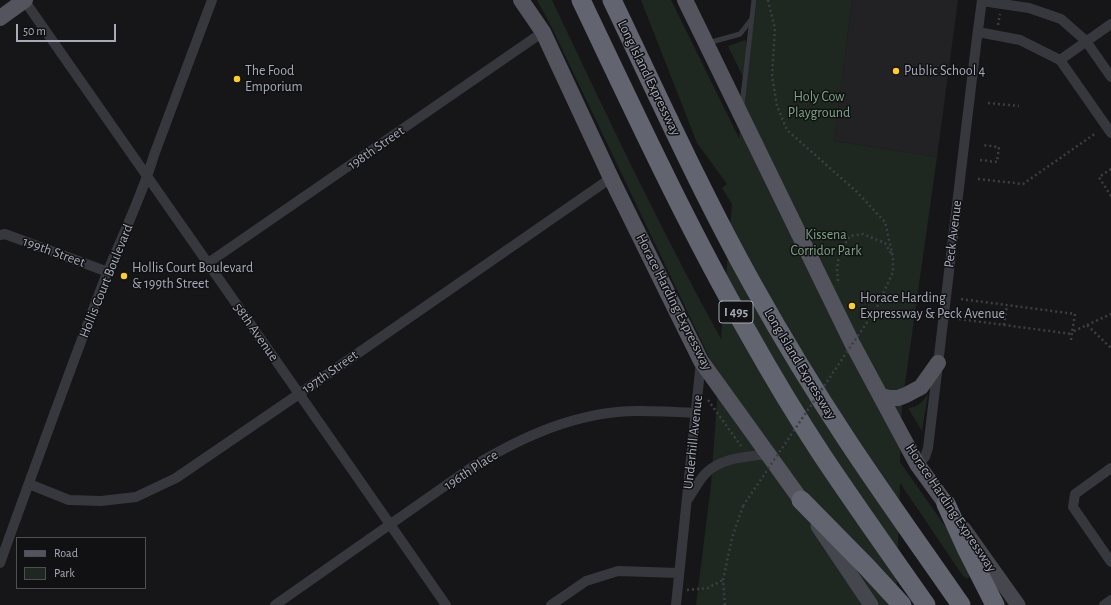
<!DOCTYPE html>
<html>
<head>
<meta charset="utf-8">
<style>
	body { margin:0 }
	#map { position:relative; width:1111px; height:605px; overflow:hidden; background:#161618; font-family:"Alegreya Sans",sans-serif }
	canvas { display:block }
	.legend { position:absolute; left:16px; top:537px; width:130px; height:52px; box-sizing:border-box; background:#111113; border:1px solid #4d4f55; margin:0; padding:5px 7px; list-style:none; font-size:12px; color:#a7abb9 }
	.legend li { display:flex; align-items:center; gap:8px; height:20px }
	.legend b { width:20px; border:1px solid #4d4f55 }
	.scale { position:absolute; left:16px; top:24px; width:100px; height:18px; box-sizing:border-box; border:2px solid #a7abb9; border-top:0; padding-left:5px; font-size:12px; line-height:14px; white-space:nowrap; color:#a7abb9; -webkit-text-stroke:3px #111113; paint-order:stroke }
</style>
</head>
<body>
<div id="map">
<canvas width="1111" height="605"></canvas>
<ul class="legend">
<li><b style="height:5px;background:#53545d"></b>Road</li>
<li><b style="height:11px;background:#1e2720"></b>Park</li>
</ul>
<div class="scale">50 m</div>
</div>
<script>
const g = document.querySelector('canvas').getContext('2d');
g.lineJoin = 'round';
function paint(path, color) {
  g.fillStyle = color;
  g.fill(path, 'evenodd');
}
function trace(path, color, width, dash) {
  g.strokeStyle = color;
  g.lineWidth = width;
  g.lineCap = dash ? 'butt' : 'round';
  g.setLineDash(dash || []);
  g.stroke(path);
}
function drawText(font, color, halo, rows, align = 'center') {
  g.font = font + ' "Alegreya Sans",sans-serif';
  g.lineWidth = 3;
  g.setLineDash([]);
  g.textBaseline = 'middle';
  g.strokeStyle = halo;
  g.fillStyle = color;
  for (const [text, x, y, turn = 0] of rows) {
    g.save();
    g.translate(x, y);
    g.rotate((+turn || 0) * Math.PI / 180);
    g.textAlign = isNaN(turn) ? turn : align;
    if (halo) g.strokeText(text, 0, 0);
    g.fillText(text, 0, 0);
    g.restore();
  }
}
paint(new Path2D(`
	M 852,0 L 958,0 L 937,157 L 834,141 Z`), '#222225');
paint(new Path2D(`
	M 537,0 L 552,0 C 606,114 660,228 721,339 L 732,204 L 722,188 L 727,184 L 697,143 L 641,0 L 671,0 L 739,138 L 757,0 L 852,0 L 834,141 L 937,157 L 902,405 L 900,462 L 952,536 L 971,572 L 968,579 L 963,576 L 900,483 L 896,605 L 696,605 L 711,485 L 719,372 L 711,361 L 551,26 Z
	M 745,40 C 749,47 744,68 743,77 L 728,46 Z
	M 928,394 L 922,431 L 908,408 C 918,407 922,402 928,394 Z`), '#1e2720');
trace(new Path2D(`
	M 768,0 L 775,29 L 772,76 L 777,106 L 787,130 L 857,192 L 885,222 L 893,257 L 893,272 L 876,309
	M 998,25 L 1000,14
	M 988,103 L 1019,106
	M 980,160 L 997,162 L 999,147 L 982,145
	M 1111,169 L 1099,177 L 1100,179 L 1111,196
	M 978,179 L 1023,184 L 1096,133
	M 838,281 L 837,269 L 840,251 L 850,236 L 863,234 L 885,243 L 892,255
	M 961,299 L 1075,314 L 1072,332
	M 959,319 L 1072,334
	M 1004,325 L 1007,305
	M 1087,325 L 1111,314
	M 1071,340 L 1072,332 L 1087,325 L 1111,348
	M 708,400 L 741,446
	M 687,590 L 708,588 L 723,580
	M 725,605 L 723,580 L 732,538 L 743,506`), '#3d3e45', 2.5, [2, 3]);
trace(new Path2D(`
	M 708,43 L 740,34 L 751,20
	M 742,105 L 754,0`), '#37373e', 5);
trace(new Path2D(`
	M 24,0 C 165,202 306,403 446,605
	M 982,1 L 1029,8 L 1061,19 L 1086,41 L 1111,77
	M 978,32 L 1020,40 L 1060,60 L 1111,133
	M 1060,60 L 1111,24
	M 0,235 L 5,234 L 108,272
	M 208,263 L 543,32
	M 917,464 L 925,457 L 928,448 L 976,45 L 982,0
	M 1111,468 L 1075,494 L 1073,507 L 1111,562
	M 29,484 L 69,500 L 101,501 L 136,497 L 176,478 L 299,394 L 611,178
	M 688,499 C 694,490 699,480 706,473 C 722,457 747,457 768,454
	M 0,563 C 35,466 70,369 107,273 C 123,234 142,196 154,155 L 212,0
	M 275,605 L 472,467 C 523,436 580,410 641,411 C 659,411 678,412 696,413
	M 551,605 L 586,581 L 618,571 L 679,573
	M 676,605 L 701,361
	M 1104,605 L 1111,600`), '#37373e', 10);
trace(new Path2D(`
	M 818,526 L 871,605
	M 964,529 L 1018,605`), '#45464e', 15);
trace(new Path2D(`
	M 521,0 L 543,32 L 611,178 L 701,361 L 801,500
	M 685,0 L 852,343 L 917,464 L 946,504
	M 0,18 L 25,0
	M 881,396 L 890,398 L 898,398 L 906,395 L 921,387 L 938,363`), '#53545d', 16);
trace(new Path2D(`
	M 581,0 C 634,111 685,222 746,329 C 770,372 795,414 822,455 C 856,506 891,555 926,605
	M 612,0 C 658,96 702,194 754,287 C 783,339 814,390 847,440 C 884,496 923,550 961,605
	M 801,500 L 866,566 L 902,605
	M 946,504 L 967,550 L 995,605`), '#62656f', 19);
trace(new Path2D(`
	M 743,506 L 876,309`), '#3d3e45', 2.5, [2, 3]);
for (const [x, y, r, color] of [
	[896,71,4,"#ffcd28"],
	[237,79,4,"#ffcd28"],
	[124,276,4,"#ffcd28"],
	[852,306,4,"#ffcd28"]
]) {
  const dot = new Path2D();
  dot.arc(x, y, r, 0, 2 * Math.PI);
  g.fillStyle = color;
  g.fill(dot);
  trace(dot, '#111113', 1.5);
}
for (const [x, y, w] of [
	[736,312,34]
]) {
  const box = new Path2D();
  box.roundRect(x - w / 2, y - 11, w, 22, 3);
  g.fillStyle = '#111113';
  g.fill(box);
  trace(box, '#a7abb9', 1);
}
drawText('bold 13px', '#a7abb9', null, [
	["I 495",736,312]
]);
drawText('14px', '#a7abb9', '#111113', [
	["The Food",245,71],
	["Emporium",245,87],
	["Public School 4",904,71],
	["Hollis Court Boulevard",132,268],
	["& 199th Street",132,284],
	["Horace Harding",860,298],
	["Expressway & Peck Avenue",860,314]
], 'left');
drawText('14px', '#a7abb9', '#111113', [
	["Long Island Expressway",649,78,64],
	["198th Street",376,148,-35],
	["Peck Avenue",953,234,-83],
	["199th Street",54,252,20],
	["Hollis Court Boulevard",106,281,-68],
	["Horace Harding Expressway",674,302,63],
	["58th Avenue",256,332,55],
	["Long Island Expressway",800,364,59],
	["197th Street",330,372,-35],
	["Underhill Avenue",693,442,-84],
	["196th Place",471,470,-33],
	["Horace Harding Expressway",951,508,56]
]);
drawText('14px', '#7da683', '#111113', [
	["Holy Cow",819,97],
	["Playground",819,113],
	["Kissena",826,235],
	["Corridor Park",826,251]
]);
</script>
</body>
</html>
